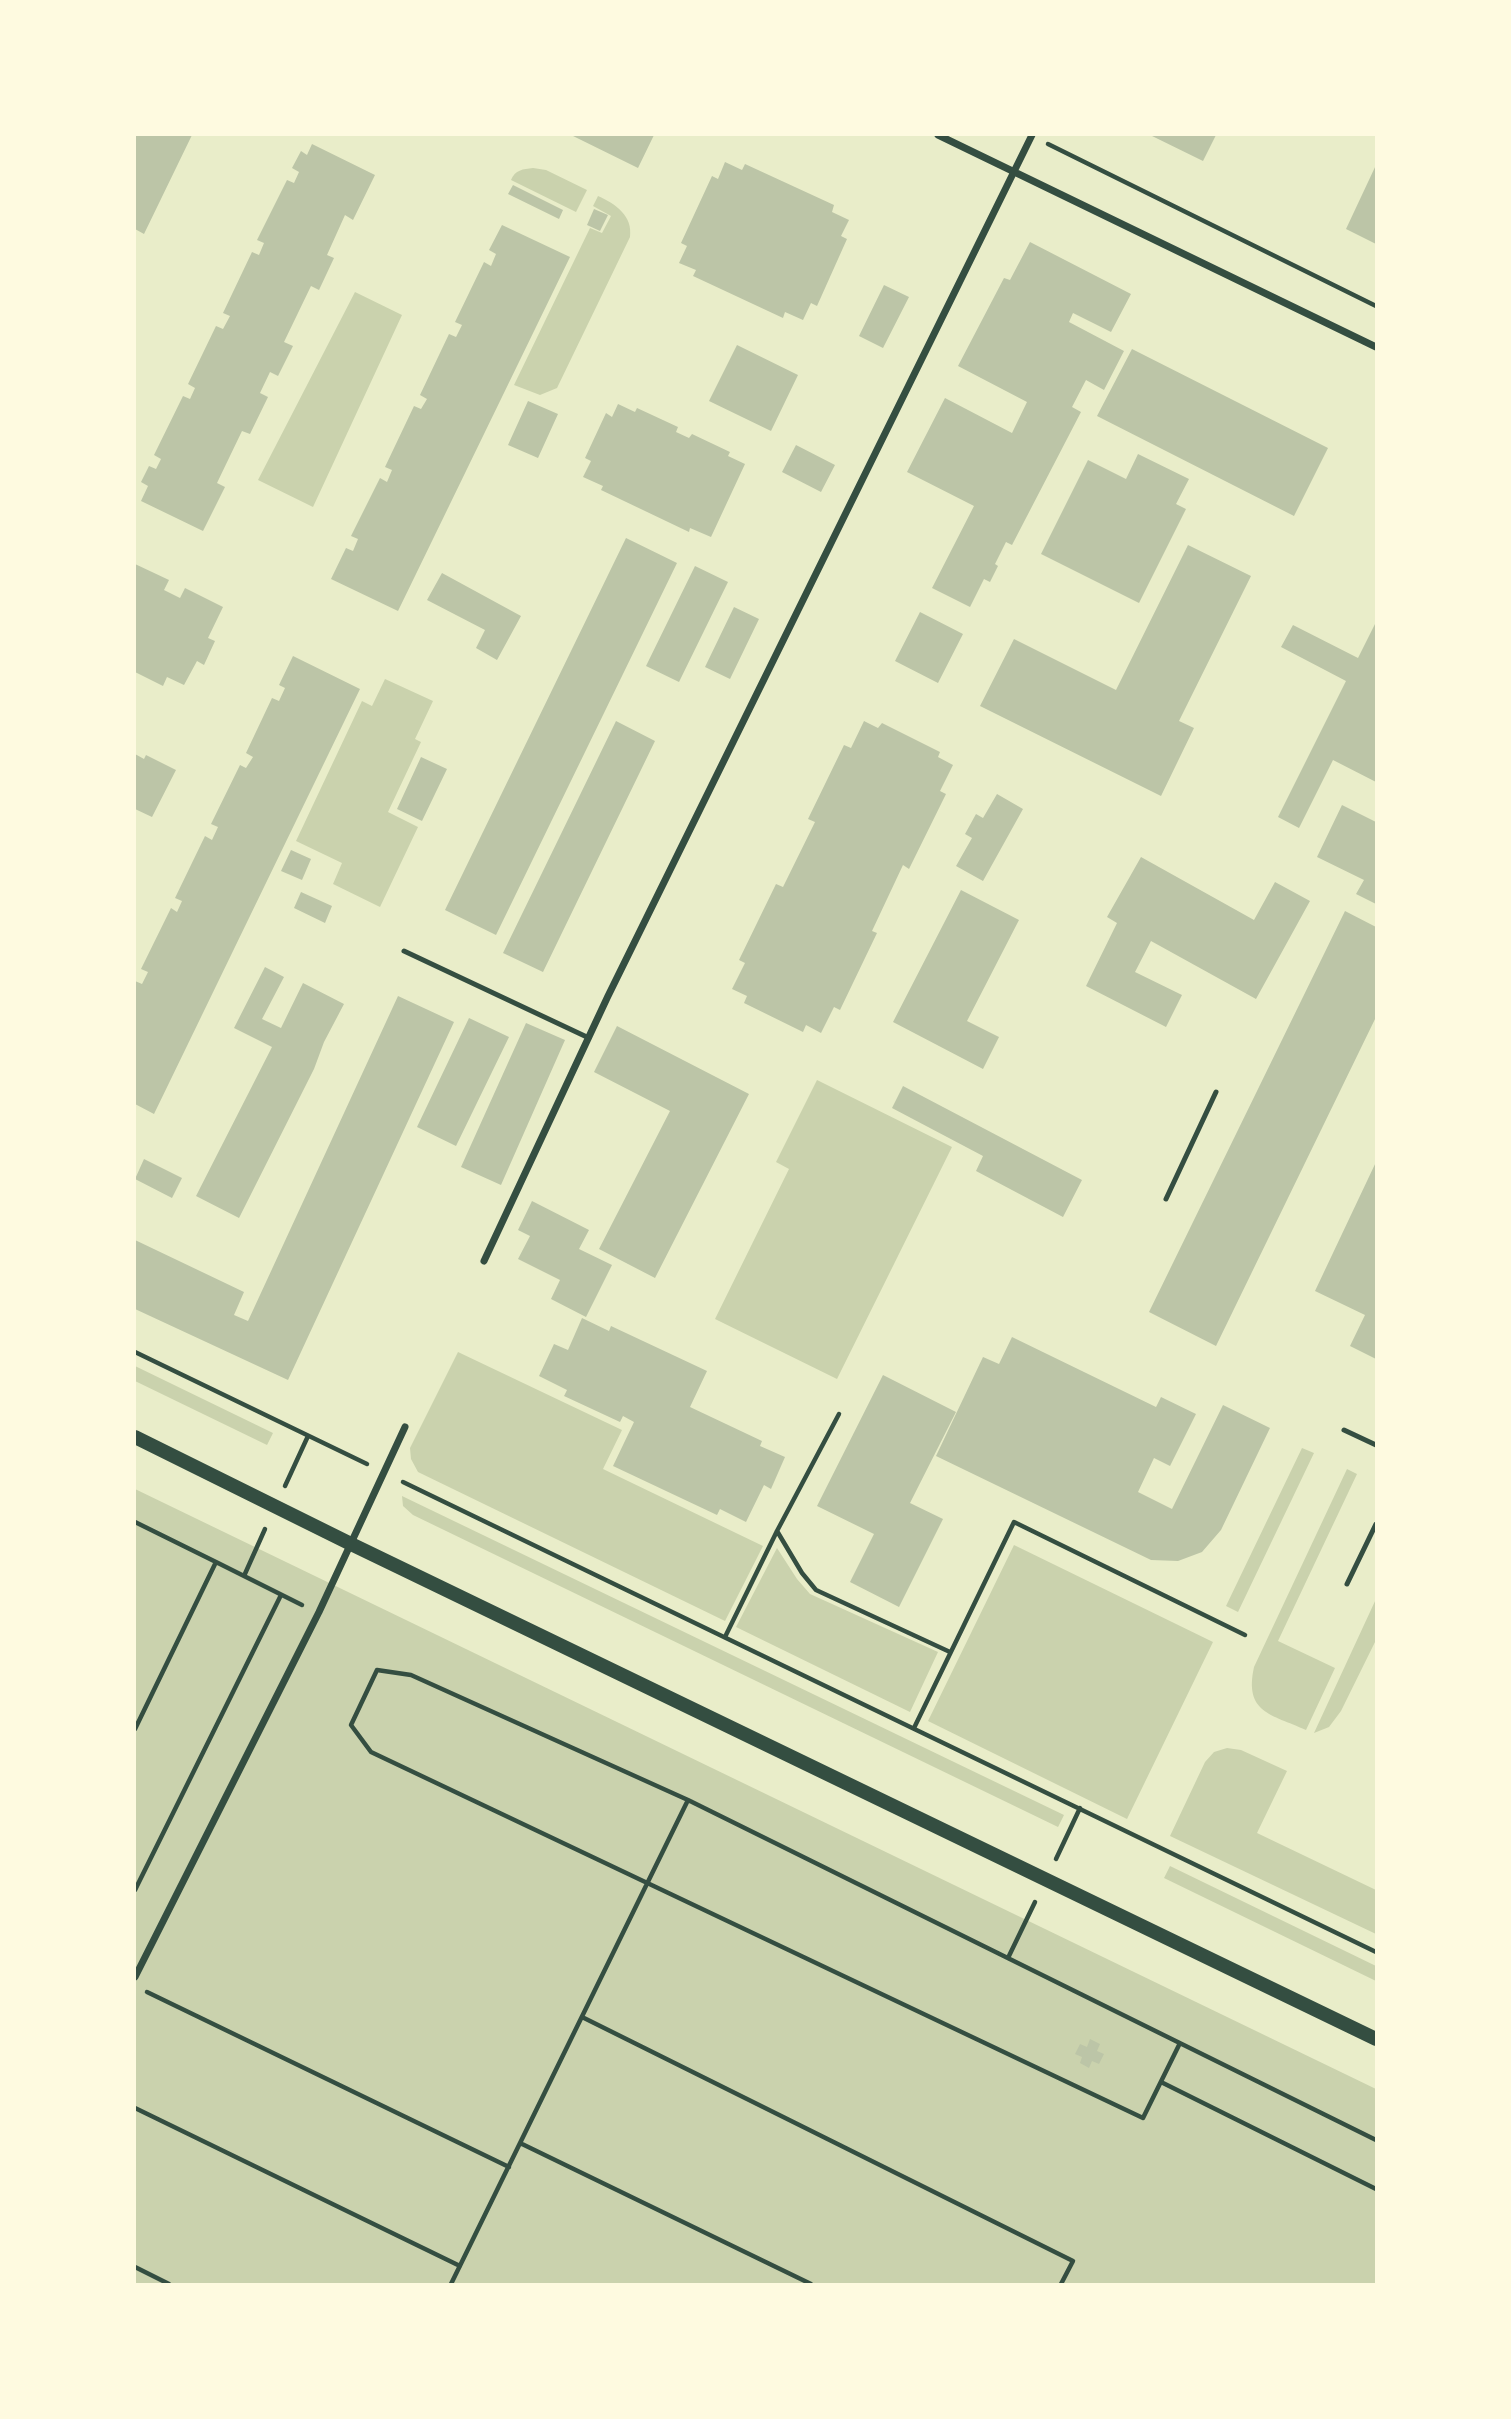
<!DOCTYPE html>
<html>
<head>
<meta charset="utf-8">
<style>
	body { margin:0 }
	#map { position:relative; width:1511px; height:2419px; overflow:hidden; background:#e9edc9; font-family:"Source Sans 3",sans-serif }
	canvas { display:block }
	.frame { position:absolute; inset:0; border:136px solid #fefae0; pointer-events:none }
</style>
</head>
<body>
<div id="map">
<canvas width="1511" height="2419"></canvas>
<div class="frame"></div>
</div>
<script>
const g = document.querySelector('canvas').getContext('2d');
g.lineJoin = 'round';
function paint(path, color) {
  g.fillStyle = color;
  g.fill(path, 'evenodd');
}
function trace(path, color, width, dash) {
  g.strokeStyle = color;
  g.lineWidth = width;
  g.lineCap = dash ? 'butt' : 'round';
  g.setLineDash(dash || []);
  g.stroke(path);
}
paint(new Path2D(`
	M 533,168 L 546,170 L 587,190 L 576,212 L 511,180 C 515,170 523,169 533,168 Z
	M 598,196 C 616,204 633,216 630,237 L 557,388 L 540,395 L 514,385 L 590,228 L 602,233 L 611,216 L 593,206 Z
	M 355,292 L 402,315 L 313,507 L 258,480 Z
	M 385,679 L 433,701 L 415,739 L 421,742 L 388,812 L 418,827 L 380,907 L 333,884 L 342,863 L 296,841 L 362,701 L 372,706 Z
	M 817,1080 L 952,1147 L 837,1379 L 715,1319 L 789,1169 L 776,1162 Z
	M 458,1352 L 622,1430 L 603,1469 L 763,1546 L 725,1621 L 418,1472 L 411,1459 L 410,1448 Z
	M 135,1366 L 273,1433 L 267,1445 L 135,1381 Z
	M 1302,1448 L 1314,1453 L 1238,1612 L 1226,1606 Z
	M 1347,1469 L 1357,1474 L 1278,1641 L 1335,1668 L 1306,1730 C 1271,1714 1244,1713 1254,1667 Z
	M 135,1489 L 1376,2089 L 1376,2284 L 135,2284 Z
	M 402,1496 L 1064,1815 L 1058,1827 L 413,1515 L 403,1506 Z
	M 1014,1545 L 1213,1642 L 1127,1819 L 928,1721 Z
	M 777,1548 L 797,1579 L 810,1594 L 938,1652 L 910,1712 L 736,1627 Z
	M 1376,1599 L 1376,1640 L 1341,1711 L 1329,1727 L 1314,1733 Z
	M 1227,1748 L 1241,1750 L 1287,1771 L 1257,1833 L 1376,1890 L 1376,1934 L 1170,1836 L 1205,1762 L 1214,1752 Z
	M 1170,1866 L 1376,1966 L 1376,1981 L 1164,1878 Z`), '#cad2ad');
paint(new Path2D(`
	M 135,135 L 192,135 L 144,234 L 135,229 Z
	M 571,135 L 654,135 L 638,168 Z
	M 1150,135 L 1216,135 L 1203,161 Z
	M 312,144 L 375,175 L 353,220 L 345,215 L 327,255 L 334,258 L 319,290 L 311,286 L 284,342 L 293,346 L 278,376 L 270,372 L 260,393 L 268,397 L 250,434 L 242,431 L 217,483 L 225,487 L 203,531 L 141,501 L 148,486 L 141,482 L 149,466 L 156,469 L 161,459 L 154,455 L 183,396 L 190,399 L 195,388 L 188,384 L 216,326 L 223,329 L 230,316 L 223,313 L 252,252 L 259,255 L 264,243 L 257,240 L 287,180 L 294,183 L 299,172 L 292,168 L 301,151 L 307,155 Z
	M 725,162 L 742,170 L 745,164 L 834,205 L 832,212 L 849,220 L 841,236 L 847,239 L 817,306 L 811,303 L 803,320 L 785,312 L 783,318 L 693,276 L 696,270 L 679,263 L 687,246 L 681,243 L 712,176 L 718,179 Z
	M 1376,165 L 1376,244 L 1346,229 Z
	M 513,185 L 563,210 L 559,219 L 508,194 Z
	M 594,209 L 608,215 L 600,231 L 587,225 Z
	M 502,225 L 570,257 L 398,611 L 331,579 L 346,548 L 353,551 L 358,539 L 351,536 L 380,478 L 387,482 L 392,470 L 385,467 L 414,406 L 421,409 L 427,399 L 420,395 L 449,334 L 456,337 L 462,325 L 455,322 L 484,262 L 491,266 L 496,254 L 489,250 Z
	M 1030,242 L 1131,294 L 1111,332 L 1073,313 L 1069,322 L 1124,351 L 1104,390 L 1086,380 L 1072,407 L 1081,412 L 1012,545 L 1006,542 L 995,564 L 998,566 L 990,582 L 984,579 L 970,607 L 932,588 L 974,506 L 907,472 L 945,398 L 1012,433 L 1027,402 L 958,366 L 1004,278 L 1010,280 Z
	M 884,285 L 909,297 L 883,348 L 859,336 Z
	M 737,345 L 798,375 L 771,431 L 709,401 Z
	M 1132,349 L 1328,448 L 1294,516 L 1097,416 Z
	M 528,401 L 558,414 L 538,458 L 508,445 Z
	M 618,404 L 635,412 L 637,408 L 678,427 L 676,432 L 689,438 L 692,434 L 730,452 L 728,456 L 745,464 L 711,537 L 690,528 L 689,532 L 601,490 L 603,486 L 583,477 L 591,461 L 585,458 L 606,413 L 612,417 Z
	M 796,445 L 835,465 L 821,492 L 782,472 Z
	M 1138,454 L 1189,479 L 1176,504 L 1186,509 L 1139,603 L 1041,554 L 1088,460 L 1126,479 Z
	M 626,538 L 677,563 L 496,935 L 445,910 Z
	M 1188,545 L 1251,576 L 1179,721 L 1194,728 L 1161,796 L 980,706 L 1014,639 L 1116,690 Z
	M 135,564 L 169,580 L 164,590 L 180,598 L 185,588 L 223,607 L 208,638 L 215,641 L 204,665 L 197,661 L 184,685 L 167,677 L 163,686 L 135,672 Z
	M 695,566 L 728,582 L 679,682 L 646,666 Z
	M 442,573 L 521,616 L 497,660 L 476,648 L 485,630 L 427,600 Z
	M 734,607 L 759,619 L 730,679 L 705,667 Z
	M 920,612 L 963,634 L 938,683 L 895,661 Z
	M 1376,622 L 1376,782 L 1333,760 L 1299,828 L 1278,817 L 1346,681 L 1281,647 L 1293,625 L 1358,658 Z
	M 293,656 L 360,689 L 154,1114 L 135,1104 L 135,981 L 142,984 L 148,972 L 141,969 L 171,908 L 177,912 L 182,901 L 175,898 L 205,836 L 212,840 L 218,827 L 211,824 L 240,765 L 246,768 L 253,757 L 246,753 L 272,698 L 279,701 L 285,688 L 279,685 Z
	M 616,721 L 655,741 L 543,972 L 503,953 Z
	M 864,721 L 878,728 L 882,723 L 940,752 L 938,757 L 953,765 L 940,791 L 946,794 L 909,869 L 903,865 L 872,931 L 877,933 L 840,1010 L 834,1007 L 821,1033 L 806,1025 L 803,1032 L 744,1003 L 747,996 L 732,989 L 745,963 L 739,960 L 776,884 L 783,887 L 815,822 L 808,819 L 844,745 L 851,748 Z
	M 135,754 L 144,759 L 146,755 L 176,770 L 152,817 L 135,809 Z
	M 421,757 L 447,769 L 422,821 L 397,809 Z
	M 997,794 L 1023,809 L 983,881 L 956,866 L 972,838 L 965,834 L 976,814 L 983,818 Z
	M 1342,805 L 1376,822 L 1376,904 L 1356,894 L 1364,880 L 1317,857 Z
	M 291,850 L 311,859 L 302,880 L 281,871 Z
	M 1141,857 L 1254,920 L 1275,882 L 1310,901 L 1256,999 L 1151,941 L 1135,972 L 1182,995 L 1166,1027 L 1086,986 L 1117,923 L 1107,917 Z
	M 961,890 L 1019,920 L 967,1021 L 999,1037 L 983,1069 L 893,1022 Z
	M 301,892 L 332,906 L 325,923 L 294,908 Z
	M 1345,911 L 1376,927 L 1376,1017 L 1216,1346 L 1149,1312 Z
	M 265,967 L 284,977 L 262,1019 L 281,1028 L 303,983 L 344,1004 L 324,1042 L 314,1069 L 239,1218 L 196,1196 L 272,1047 L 234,1028 Z
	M 398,996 L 454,1022 L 288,1380 L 135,1309 L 135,1240 L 244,1292 L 234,1315 L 248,1321 Z
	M 469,1018 L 509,1037 L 456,1146 L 417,1127 Z
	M 526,1023 L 565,1040 L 501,1185 L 461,1167 Z
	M 617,1026 L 749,1094 L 655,1278 L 599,1249 L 670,1111 L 594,1072 Z
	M 903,1086 L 1082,1180 L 1063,1217 L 976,1171 L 983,1156 L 892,1108 Z
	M 144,1159 L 182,1178 L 172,1198 L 135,1179 Z
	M 1376,1162 L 1376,1359 L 1350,1346 L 1365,1315 L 1315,1291 Z
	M 532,1201 L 589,1230 L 579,1249 L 612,1265 L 586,1317 L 551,1299 L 560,1280 L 518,1259 L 530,1236 L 518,1230 Z
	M 582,1318 L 609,1331 L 611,1326 L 707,1371 L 690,1407 L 762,1441 L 760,1446 L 785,1457 L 771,1489 L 764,1485 L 746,1522 L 720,1509 L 717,1515 L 613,1466 L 634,1422 L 623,1416 L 620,1422 L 564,1396 L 567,1390 L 539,1376 L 554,1344 L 568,1350 Z
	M 1012,1337 L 1156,1407 L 1161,1397 L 1196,1414 L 1170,1466 L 1154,1458 L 1138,1492 L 1172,1509 L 1223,1405 L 1270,1428 L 1221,1530 L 1202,1552 L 1178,1561 L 1151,1560 L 936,1456 L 983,1357 L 999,1364 Z
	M 883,1375 L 956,1412 L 910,1503 L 943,1519 L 899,1607 L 850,1582 L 874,1534 L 817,1506 Z
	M 1090,2039 L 1100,2044 L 1097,2051 L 1104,2054 L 1099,2064 L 1092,2061 L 1089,2068 L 1080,2063 L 1082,2057 L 1075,2054 L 1080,2044 L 1087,2047 Z`), '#bcc5a7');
trace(new Path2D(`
	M 1048,144 L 1376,306
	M 135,1352 L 367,1464
	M 403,1482 L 1376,1952
	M 285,1486 L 308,1436
	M 135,1522 L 216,1562 L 135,1729
	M 777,1531 L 802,1573 L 816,1590 L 950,1652
	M 216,1562 L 302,1605
	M 244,1576 L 265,1529
	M 725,1637 L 777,1531 L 839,1414
	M 914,1728 L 1014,1522 L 1245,1635
	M 1056,1859 L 1080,1808
	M 135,1890 L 281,1595
	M 1008,1958 L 1035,1902
	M 147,1992 L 509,2167
	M 582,2017 L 1073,2261 L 1061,2284
	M 1180,2043 L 1143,2118 L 371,1752 L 351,1725 L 377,1670 L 411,1675 L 688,1800 L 1376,2140
	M 1161,2082 L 1376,2189
	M 135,2108 L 460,2266
	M 520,2143 L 811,2284
	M 135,2267 L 169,2284
	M 451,2284 L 688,1800`), '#344e41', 4.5);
trace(new Path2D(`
	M 404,951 L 589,1038
	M 1166,1199 L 1216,1092
	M 1344,1430 L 1376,1445
	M 1347,1584 L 1376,1524`), '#344e41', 5);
trace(new Path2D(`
	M 938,135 L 1376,347
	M 484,1261 L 608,996 L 1032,135
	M 135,1977 L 319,1612 L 405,1427`), '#344e41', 7);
trace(new Path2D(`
	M 135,1437 L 351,1544 L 1376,2039`), '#344e41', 14);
</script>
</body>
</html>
